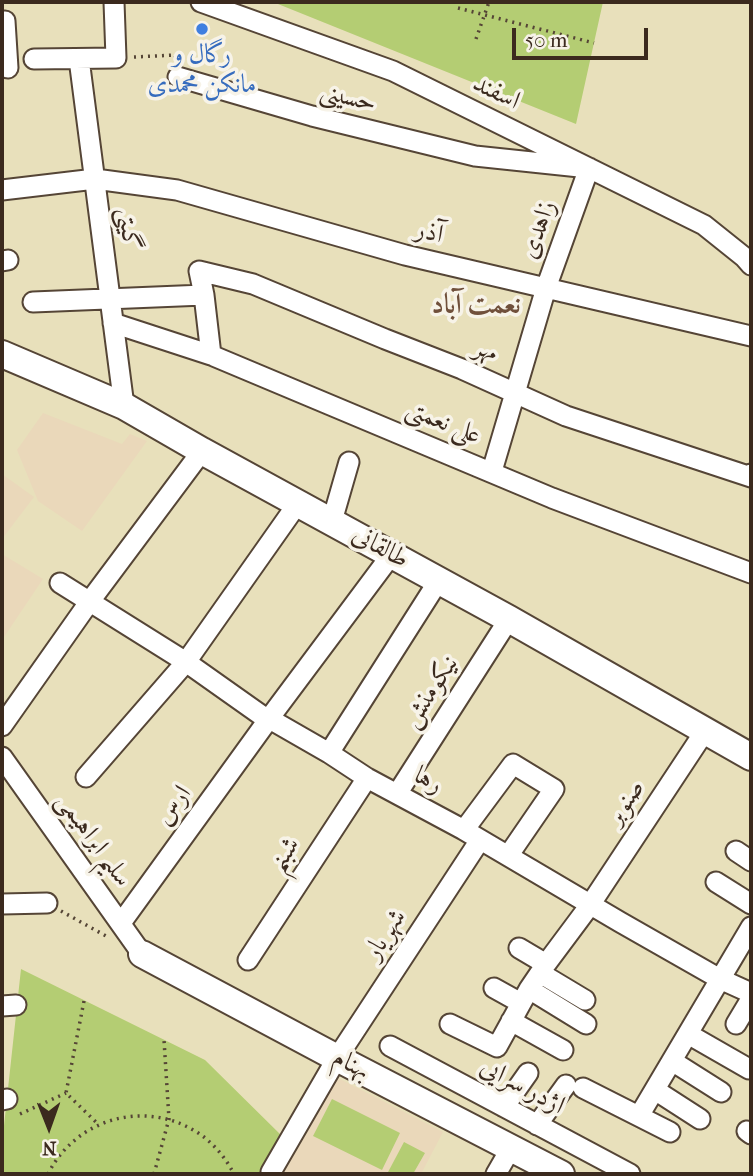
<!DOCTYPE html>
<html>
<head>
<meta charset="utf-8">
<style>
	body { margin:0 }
	#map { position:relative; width:753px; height:1176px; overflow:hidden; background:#e8e0bb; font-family:"IM FELL French Canon",serif }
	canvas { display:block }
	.frame { position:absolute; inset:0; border:4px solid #3b2a1e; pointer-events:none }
	.north { position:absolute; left:14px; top:1092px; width:70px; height:70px; -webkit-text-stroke:5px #f7f3e8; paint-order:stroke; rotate:179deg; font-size:19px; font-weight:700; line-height:28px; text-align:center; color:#3b2a1e }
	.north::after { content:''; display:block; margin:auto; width:24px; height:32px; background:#3b2a1e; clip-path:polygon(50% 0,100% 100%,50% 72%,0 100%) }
	.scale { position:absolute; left:512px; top:28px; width:136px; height:32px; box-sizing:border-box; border:4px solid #3b2a1e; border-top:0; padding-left:9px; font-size:21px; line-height:24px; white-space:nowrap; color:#3b2a1e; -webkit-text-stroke:5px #f7f3e8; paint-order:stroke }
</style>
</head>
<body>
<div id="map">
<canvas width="753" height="1176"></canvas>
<div class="frame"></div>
<div class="north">N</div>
<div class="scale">50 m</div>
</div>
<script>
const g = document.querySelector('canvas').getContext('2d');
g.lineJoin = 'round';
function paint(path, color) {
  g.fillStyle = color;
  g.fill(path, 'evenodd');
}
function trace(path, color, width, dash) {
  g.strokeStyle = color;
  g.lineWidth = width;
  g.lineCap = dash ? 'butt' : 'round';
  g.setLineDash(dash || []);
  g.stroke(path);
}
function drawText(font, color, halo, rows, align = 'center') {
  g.font = font + ' "IM FELL French Canon",Amiri,serif';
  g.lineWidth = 7;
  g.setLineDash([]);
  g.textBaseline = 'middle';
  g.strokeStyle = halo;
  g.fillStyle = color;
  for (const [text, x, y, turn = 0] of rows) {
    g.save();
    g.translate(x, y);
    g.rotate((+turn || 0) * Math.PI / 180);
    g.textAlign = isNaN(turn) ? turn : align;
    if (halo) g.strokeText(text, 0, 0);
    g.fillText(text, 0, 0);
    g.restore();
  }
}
paint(new Path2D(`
	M 43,413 L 122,444 L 130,434 L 147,441 L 82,531 L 38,501 L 17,450 Z
	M 2,474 L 34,497 L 2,539 Z
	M 2,554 L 43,579 L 2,640 Z
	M 336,1077 L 443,1132 L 421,1174 L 275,1174 Z`), '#ead8ba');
paint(new Path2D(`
	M 273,2 L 603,2 L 576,124 Z
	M 21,969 L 205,1060 L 284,1138 L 263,1174 L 2,1174 L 2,1144 Z
	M 332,1099 L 400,1133 L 382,1170 L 313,1136 Z
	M 404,1142 L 425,1153 L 413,1174 L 387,1174 Z`), '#b4cd73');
const street = new Path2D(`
	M 201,2 L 393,71 L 704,225 L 744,257 L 751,265
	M 5,21 L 8,68
	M 34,59 L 116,58 L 114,2
	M 79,59 L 124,406
	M 178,77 L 312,116 L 475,156 L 589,168 L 546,288 L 492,471
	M 2,190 L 95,179 L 177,190 L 405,255 L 751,336
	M 2,261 L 8,260
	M 33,302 L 204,295
	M 113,323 L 211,355 L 552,498 L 751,573
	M 211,355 L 204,295 L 199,271 L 253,284 L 385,339 L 462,369 L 566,416 L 751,477 L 751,474
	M 332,521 L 349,462
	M 60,583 L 186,662 L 268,720 L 275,722 L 329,753 L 367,778 L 464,830 L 620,922 L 720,979 L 751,993
	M 2,726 L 90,601 L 202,451
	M 329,753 L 439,580
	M 2,757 L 142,954
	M 86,777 L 186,662 L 298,503
	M 397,794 L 509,619
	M 464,830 L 513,764 L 554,789 L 508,856
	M 736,851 L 751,861
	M 716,882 L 751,904
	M 2,904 L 47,903
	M 121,923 L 268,720 L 392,554
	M 519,948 L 546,964
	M 248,960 L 367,778
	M 540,973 L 585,1000
	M 494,988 L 521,1003
	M 529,989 L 586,1024
	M 2,1006 L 16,1005
	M 511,1021 L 563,1050
	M 450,1024 L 497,1047 L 529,989 L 546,964 L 590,905 L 705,731
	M 736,1024 L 751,999
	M 688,1034 L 749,1069
	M 390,1046 L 630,1174
	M 672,1061 L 721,1092
	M 583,1088 L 670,1132
	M 655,1090 L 700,1119
	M 2,1100 L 7,1099
	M 504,1107 L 528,1073
	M 639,1116 L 751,927
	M 537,1125 L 566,1085
	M 747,1131 L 751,1134
	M 271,1172 L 337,1058 L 480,840
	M 496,1174 L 511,1148`);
const secondary = new Path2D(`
	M 2,354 L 124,406 L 202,451 L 509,619 L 751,757
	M 142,954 L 337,1058 L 561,1174`);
trace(street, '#554536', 23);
trace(secondary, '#554536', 30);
trace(new Path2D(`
	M 458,8 L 594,43
	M 476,39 L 489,2
	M 134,57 L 175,55 L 176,61
	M 61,911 L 106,936
	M 84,1001 L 66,1093 L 98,1124
	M 20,1114 L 66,1093
	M 48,1174 C 75,1120 142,1099 195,1131 C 212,1141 225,1157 234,1174
	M 154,1174 L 169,1119 L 164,1040`), '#554536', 3.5, [2, 5]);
trace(street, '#fff', 19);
trace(secondary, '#fff', 26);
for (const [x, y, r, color] of [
	[202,29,7,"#3f7fe0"]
]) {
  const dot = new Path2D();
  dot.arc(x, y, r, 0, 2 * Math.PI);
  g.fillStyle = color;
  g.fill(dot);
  trace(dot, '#f7f3e8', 2.5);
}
drawText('26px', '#366cbe', '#f7f3e8', [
	["رگال و",202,56],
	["مانکن محمدی",202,86]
]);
drawText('26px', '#3b2a1e', '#f7f3e8', [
	["اسفند",496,93,26],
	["حسینی",348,98,14],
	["گیتی",128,229,83],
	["زاهدی",539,230,-70],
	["آذر",429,233,14],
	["مهر",486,351,24],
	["علی نعمتی",443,423,22],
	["طالقانی",380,548,29],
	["نیکومنش",431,692,-57],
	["رها",428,781,28],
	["صنوبر",626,803,-57],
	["ارس",174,806,-54],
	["سلیم ابراهیمی",93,840,54],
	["شبنم",285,855,-57],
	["شهریار",386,935,-57],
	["بهنام",351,1065,27],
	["اژدر سرایی",522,1087,28]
]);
drawText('bold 28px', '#70503b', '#f7f3e8', [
	["نعمت آباد",476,306]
]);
</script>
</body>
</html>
